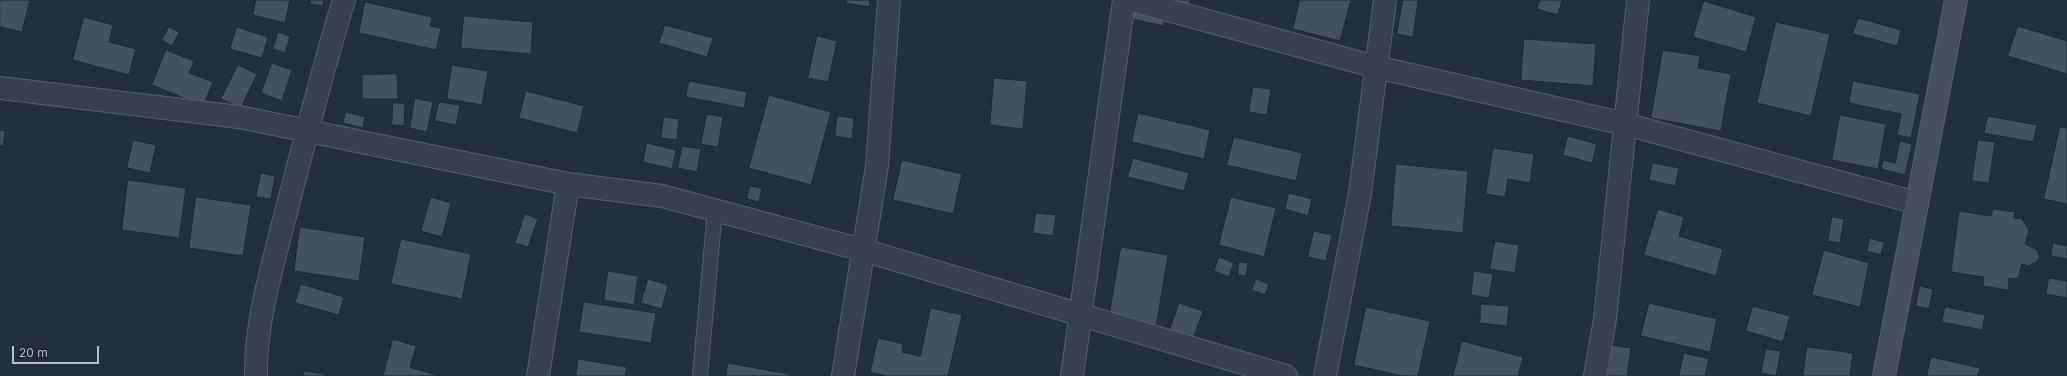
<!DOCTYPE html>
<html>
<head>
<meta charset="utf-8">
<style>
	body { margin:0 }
	#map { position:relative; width:2067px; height:376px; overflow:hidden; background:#242f3e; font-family:Inter,sans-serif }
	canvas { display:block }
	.scale { position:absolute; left:12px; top:346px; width:87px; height:18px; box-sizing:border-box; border:2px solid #b4bcc9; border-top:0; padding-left:5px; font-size:12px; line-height:14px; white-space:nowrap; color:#b4bcc9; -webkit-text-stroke:3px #1d2633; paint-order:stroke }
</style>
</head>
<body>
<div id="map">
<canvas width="2067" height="376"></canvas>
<div class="scale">20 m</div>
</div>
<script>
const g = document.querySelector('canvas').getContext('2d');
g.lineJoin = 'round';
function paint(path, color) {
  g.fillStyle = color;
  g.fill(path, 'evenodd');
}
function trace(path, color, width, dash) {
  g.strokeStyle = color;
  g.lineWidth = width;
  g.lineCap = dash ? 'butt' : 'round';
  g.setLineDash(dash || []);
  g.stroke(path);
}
const building = new Path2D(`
	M 0,0 L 30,0 L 22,32 L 1,27 L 0,31 Z
	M 256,0 L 290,0 L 285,23 L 253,15 Z
	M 311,0 L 324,0 L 323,6 L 310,4 Z
	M 846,0 L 870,0 L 869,7 L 846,3 Z
	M 1172,0 L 1190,0 L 1189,4 Z
	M 1300,0 L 1351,0 L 1340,41 L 1293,29 Z
	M 1403,0 L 1418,0 L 1413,37 L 1397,34 Z
	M 1540,0 L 1562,0 L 1558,15 L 1537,9 Z
	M 1704,1 L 1756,17 L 1746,52 L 1693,37 Z
	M 365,2 L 432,17 L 430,26 L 441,28 L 436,50 L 359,33 Z
	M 1131,4 L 1166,11 L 1163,26 L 1128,18 Z
	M 464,16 L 533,22 L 531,54 L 461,48 Z
	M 84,17 L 113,25 L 109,42 L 136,49 L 129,75 L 73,60 Z
	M 1858,18 L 1901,30 L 1897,46 L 1853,34 Z
	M 1776,22 L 1830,34 L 1811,116 L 1757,103 Z
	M 665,25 L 713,38 L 707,57 L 659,43 Z
	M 2018,26 L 2067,41 L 2067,74 L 2008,56 Z
	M 169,27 L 179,32 L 172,46 L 162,40 Z
	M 237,27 L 268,37 L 262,58 L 230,49 Z
	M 278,32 L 290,36 L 285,53 L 273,49 Z
	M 817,36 L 837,41 L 828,82 L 808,78 Z
	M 1524,39 L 1596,44 L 1593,86 L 1521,80 Z
	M 166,50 L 194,61 L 189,73 L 213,82 L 203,106 L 152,85 Z
	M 1663,50 L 1700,56 L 1698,68 L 1731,74 L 1721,131 L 1651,118 Z
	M 272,63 L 292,70 L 282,101 L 261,93 Z
	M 238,65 L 257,74 L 241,108 L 221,99 Z
	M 452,65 L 488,71 L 482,105 L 447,99 Z
	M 397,74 L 398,99 L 362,99 L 362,75 Z
	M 994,78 L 1027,81 L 1023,129 L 990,125 Z
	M 689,81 L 747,92 L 744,108 L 686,97 Z
	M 1853,81 L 1920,94 L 1911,138 L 1897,135 L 1901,114 L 1849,103 Z
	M 1253,87 L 1271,89 L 1267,115 L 1249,112 Z
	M 526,91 L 584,106 L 577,133 L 519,118 Z
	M 769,95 L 831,112 L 811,185 L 749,168 Z
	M 415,98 L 433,102 L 427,132 L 410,128 Z
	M 439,102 L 460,105 L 456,125 L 435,121 Z
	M 393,103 L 405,103 L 404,126 L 392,125 Z
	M 346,112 L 365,117 L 363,128 L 343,123 Z
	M 1138,113 L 1210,130 L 1204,159 L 1132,142 Z
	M 707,114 L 723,117 L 718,147 L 701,144 Z
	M 1840,115 L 1886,124 L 1878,169 L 1832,160 Z
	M 837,116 L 854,118 L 852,139 L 835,136 Z
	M 1988,116 L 2037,125 L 2033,142 L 1984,133 Z
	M 664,117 L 679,119 L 677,140 L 661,138 Z
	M 2060,127 L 2067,128 L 2067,204 L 2044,199 Z
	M 0,130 L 5,131 L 3,146 L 0,145 Z
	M 1568,136 L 1597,144 L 1592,163 L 1563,155 Z
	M 1234,137 L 1302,153 L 1296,181 L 1227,165 Z
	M 133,140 L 156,145 L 150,173 L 127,168 Z
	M 1978,140 L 1995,142 L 1989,183 L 1972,181 Z
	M 1900,141 L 1912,144 L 1905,175 L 1881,169 L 1883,160 L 1895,163 Z
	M 647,143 L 676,150 L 672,169 L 643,162 Z
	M 682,146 L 701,149 L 697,172 L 678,168 Z
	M 1493,148 L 1534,154 L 1530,183 L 1508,179 L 1505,197 L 1486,194 Z
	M 1133,158 L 1189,173 L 1184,191 L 1128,177 Z
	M 902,160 L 962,174 L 953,214 L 893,200 Z
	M 1653,163 L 1679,168 L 1675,186 L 1649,180 Z
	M 1396,164 L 1468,171 L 1463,233 L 1391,226 Z
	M 261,173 L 275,176 L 271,199 L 256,197 Z
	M 128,180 L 186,188 L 179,238 L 122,230 Z
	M 750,186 L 762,188 L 759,202 L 747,199 Z
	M 1289,193 L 1312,199 L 1308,216 L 1285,209 Z
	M 196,197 L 251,205 L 243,256 L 189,248 Z
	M 431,197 L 451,203 L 442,237 L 421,231 Z
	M 1231,197 L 1276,208 L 1264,257 L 1219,245 Z
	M 1658,209 L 1684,217 L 1679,236 L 1723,249 L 1716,276 L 1644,255 Z
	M 1993,209 L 2015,212 L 2014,218 L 2022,219 L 2029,230 L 2025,244 L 2037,250 L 2040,257 L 2036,262 L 2028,266 L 2022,264 L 2018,279 L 2009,278 L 2008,290 L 1983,286 L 1984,277 L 1951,272 L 1959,211 L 1991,216 Z
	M 1036,213 L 1056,215 L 1053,236 L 1033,233 Z
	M 525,214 L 538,219 L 528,247 L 515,243 Z
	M 1832,217 L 1844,219 L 1840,243 L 1828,241 Z
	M 300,227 L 365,237 L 359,281 L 294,271 Z
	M 1314,231 L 1332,235 L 1326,261 L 1308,257 Z
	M 1870,238 L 1884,242 L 1881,255 L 1867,251 Z
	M 401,239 L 471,254 L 462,299 L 391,284 Z
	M 1495,241 L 1519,245 L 1515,273 L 1490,269 Z
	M 2053,243 L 2067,246 L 2067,259 L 2051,256 Z
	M 1121,247 L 1168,255 L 1156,327 L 1109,318 Z
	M 1824,250 L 1869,263 L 1860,307 L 1812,295 Z
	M 1219,257 L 1234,263 L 1229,277 L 1214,271 Z
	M 1239,262 L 1248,263 L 1246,276 L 1238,275 Z
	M 608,271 L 638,276 L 634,305 L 604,300 Z
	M 1474,271 L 1493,274 L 1489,298 L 1471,295 Z
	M 2049,278 L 2067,281 L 2067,298 L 2046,294 Z
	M 648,279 L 668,285 L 662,309 L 641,303 Z
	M 1256,279 L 1269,284 L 1265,295 L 1252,290 Z
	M 301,284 L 344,297 L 339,315 L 295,303 Z
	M 1920,286 L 1933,289 L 1929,309 L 1916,306 Z
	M 584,302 L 656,313 L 651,343 L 579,332 Z
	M 1179,303 L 1203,311 L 1192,341 L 1169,333 Z
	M 1649,303 L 1717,319 L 1710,352 L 1641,336 Z
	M 1481,304 L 1509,306 L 1507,326 L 1480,323 Z
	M 1753,306 L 1790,316 L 1783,342 L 1746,331 Z
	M 1366,307 L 1430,321 L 1418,376 L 1402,376 L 1354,365 Z
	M 1945,307 L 1985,315 L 1982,330 L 1942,322 Z
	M 931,308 L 962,315 L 948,376 L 886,376 L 870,372 L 878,338 L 903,344 L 902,352 L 920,356 Z
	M 393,339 L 416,346 L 410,367 L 439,376 L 383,376 Z
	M 1462,341 L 1523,357 L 1518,376 L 1453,376 Z
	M 1612,345 L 1631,348 L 1627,376 L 1607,376 Z
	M 1807,347 L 1853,353 L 1850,376 L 1803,376 Z
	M 1766,349 L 1781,351 L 1776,376 L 1761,373 Z
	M 1684,353 L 1709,359 L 1705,376 L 1679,376 Z
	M 1931,357 L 1980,368 L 1978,376 L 1927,376 Z
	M 578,359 L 627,367 L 625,376 L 576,376 Z
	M 728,363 L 789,374 L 789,376 L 726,376 Z
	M 304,371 L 325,374 L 325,376 L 304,376 Z`);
paint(building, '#455162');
trace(building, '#1f2835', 1);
const service = new Path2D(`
	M 700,376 L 715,210`);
const minor = new Path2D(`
	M 1131,0 L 1376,67 L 1625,124 L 1917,203
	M 0,88 L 239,117 L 568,184 L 662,196 L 863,250 L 1286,376
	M 256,376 C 255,323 272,268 285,216 C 304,144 322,71 344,0
	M 538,376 L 568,184
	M 843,376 L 877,166 L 889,0
	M 1072,376 L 1124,0
	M 1325,376 L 1360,193 L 1385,0
	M 1595,376 L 1605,319 L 1638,0`);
const secondary = new Path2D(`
	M 1884,376 L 1956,0`);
trace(service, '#565f6c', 16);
trace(minor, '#565f6c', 24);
trace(secondary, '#565f6c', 24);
trace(service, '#38414e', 14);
trace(minor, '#38414e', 22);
trace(secondary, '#465061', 22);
</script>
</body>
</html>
